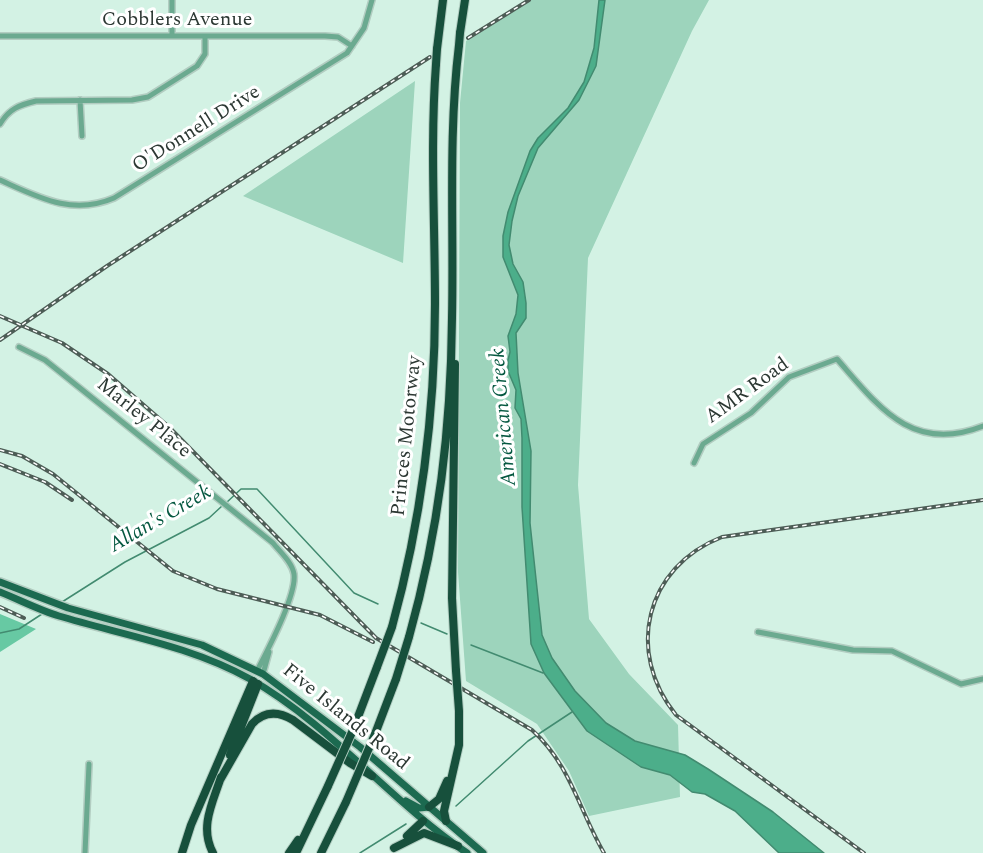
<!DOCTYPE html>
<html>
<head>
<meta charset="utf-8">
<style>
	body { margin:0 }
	canvas { display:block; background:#d3f2e4 }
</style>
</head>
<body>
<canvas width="983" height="853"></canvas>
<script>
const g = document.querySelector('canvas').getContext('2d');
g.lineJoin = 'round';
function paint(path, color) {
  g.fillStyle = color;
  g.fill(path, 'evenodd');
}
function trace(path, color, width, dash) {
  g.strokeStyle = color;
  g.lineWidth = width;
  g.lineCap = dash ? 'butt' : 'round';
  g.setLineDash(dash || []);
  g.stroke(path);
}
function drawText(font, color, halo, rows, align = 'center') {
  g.font = font + ' Spectral,serif';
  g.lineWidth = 6;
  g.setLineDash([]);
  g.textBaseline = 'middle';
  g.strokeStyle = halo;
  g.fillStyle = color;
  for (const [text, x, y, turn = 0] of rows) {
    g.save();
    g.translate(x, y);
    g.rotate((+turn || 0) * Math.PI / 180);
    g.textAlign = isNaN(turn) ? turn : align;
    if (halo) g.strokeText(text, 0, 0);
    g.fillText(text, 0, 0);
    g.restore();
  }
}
paint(new Path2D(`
	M 530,0 L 709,0 L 692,31 L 588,258 L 578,485 L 589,619 L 629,674 L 678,725 L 680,797 L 589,816 L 569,771 L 537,724 L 466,681 L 458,572 L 460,103 L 466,41 Z
	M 415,81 L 403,263 L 243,196 Z`), '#9dd4bc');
paint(new Path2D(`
	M 0,614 L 36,629 L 0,652 Z`), '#67c9a3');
const water = new Path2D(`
	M 599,0 L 605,0 L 596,66 L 579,100 L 538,148 L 518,196 L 512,221 L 509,245 L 513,264 L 523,282 L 526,303 L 526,318 L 516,333 L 518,373 L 531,451 L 530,523 L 542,635 L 552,658 L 575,691 L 606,723 L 635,741 L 685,755 L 708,769 L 773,812 L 824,853 L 779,853 L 735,811 L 705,794 L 692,792 L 670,775 L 641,767 L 587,731 L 544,673 L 531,644 L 522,507 L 522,438 L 521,419 L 515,408 L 516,390 L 508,371 L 508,360 L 510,352 L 508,336 L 516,314 L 518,295 L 503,257 L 503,236 L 508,212 L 530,151 L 538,138 L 568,108 L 584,82 L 594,48 Z`);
paint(water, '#4cae8a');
trace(water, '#428b70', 1.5);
trace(new Path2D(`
	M 226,503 L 241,489 L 257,489 L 354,593 L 378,604
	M 62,602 L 125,562 L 209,518 L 222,506
	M 421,623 L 447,634
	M 0,633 L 19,629 L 42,614
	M 471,645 L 543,673
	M 456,806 L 528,741 L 572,712
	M 360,853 L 406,824`), '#428b70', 1.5);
const minor = new Path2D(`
	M 172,0 L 172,36
	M 0,36 L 325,36 L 338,37 L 352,46
	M 80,100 L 82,136
	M 0,124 C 9,109 19,105 36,101 L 132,100 L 148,97 L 197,66 L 205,54 L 205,36
	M 0,180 C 38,197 72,216 114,198 L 347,53 L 364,28 L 372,0
	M 19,347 L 45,360 L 273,543 C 280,552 292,562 294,574 C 297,595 267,651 257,671
	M 694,463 L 703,444 L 751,413 L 789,377 L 837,359 C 879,407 912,454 983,426
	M 758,632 L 853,650 L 892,651 L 961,684 L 983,679
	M 263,674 L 269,652
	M 85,853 L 89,764`);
const major = new Path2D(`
	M 0,582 L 68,608 L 202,645 L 263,674 L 360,747 L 483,853
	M 0,592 C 20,600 39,610 59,616 C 123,635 191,646 250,679 C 331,725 390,801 467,853
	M 406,801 L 419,808 L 429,807`);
const highway = new Path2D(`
	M 460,33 L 465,0
	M 437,49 L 443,0
	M 455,364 L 452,598 L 456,671
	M 392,627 C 421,522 435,413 435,304 C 435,224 430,144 436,64
	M 409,637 C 439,530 451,429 452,318 C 454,227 448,135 459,45
	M 353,730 L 377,667
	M 375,734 L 396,679
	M 230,755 L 258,684
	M 220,780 L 252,724 C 264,711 278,711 293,720 L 350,763 L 372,776
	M 429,807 L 439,799 L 447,781
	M 446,821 L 444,811 L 459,745 L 459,711
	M 407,836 L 423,821
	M 394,848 L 424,833 L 458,846
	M 182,853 L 191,825 L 253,681
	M 213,853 C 199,827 213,802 221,777
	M 289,853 L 298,840
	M 296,853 L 328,786
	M 321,853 L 346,802`);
trace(minor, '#b2cdc1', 8);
trace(major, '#b2cdc1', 10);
trace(highway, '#b2cdc1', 10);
trace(minor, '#6baa90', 5);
trace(major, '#1c6a50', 7);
trace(highway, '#17503c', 8);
const rail = new Path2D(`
	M 468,38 L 529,0
	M 0,316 L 62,343 L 108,374 L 169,427 L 376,638 L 532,730 C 570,764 579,810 604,853
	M 0,340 L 107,266 L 430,57
	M 0,450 L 22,456 L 53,474 L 173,571 L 217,589 L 320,615 L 373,642
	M 0,464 L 45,482 L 72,500
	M 0,607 L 24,618
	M 864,853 L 676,715 C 625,652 645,567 722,537 L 983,500`);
trace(rail, '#4d5d56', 4);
trace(rail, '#fff', 1.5, [4.5]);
const highwayBridge = new Path2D(`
	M 459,45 L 460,33
	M 436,64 L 437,49
	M 377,667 L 392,627
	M 456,671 L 459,711
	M 396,679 L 409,637
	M 328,786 L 353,730
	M 346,802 L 375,734`);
trace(highwayBridge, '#b2cdc1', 10, []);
trace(highwayBridge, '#17503c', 8);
drawText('20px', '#2c3833', '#fff', [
	["Cobblers Avenue",177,21],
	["O'Donnell Drive",197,130,-32],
	["AMR Road",748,392,-36],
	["Marley Place",143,419,39],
	["Princes Motorway",408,436,-84],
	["Five Islands Road",345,718,39]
]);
drawText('italic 21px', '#055840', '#fff', [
	["American Creek",505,417,-95],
	["Allan's Creek",161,520,-30]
]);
</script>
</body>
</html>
